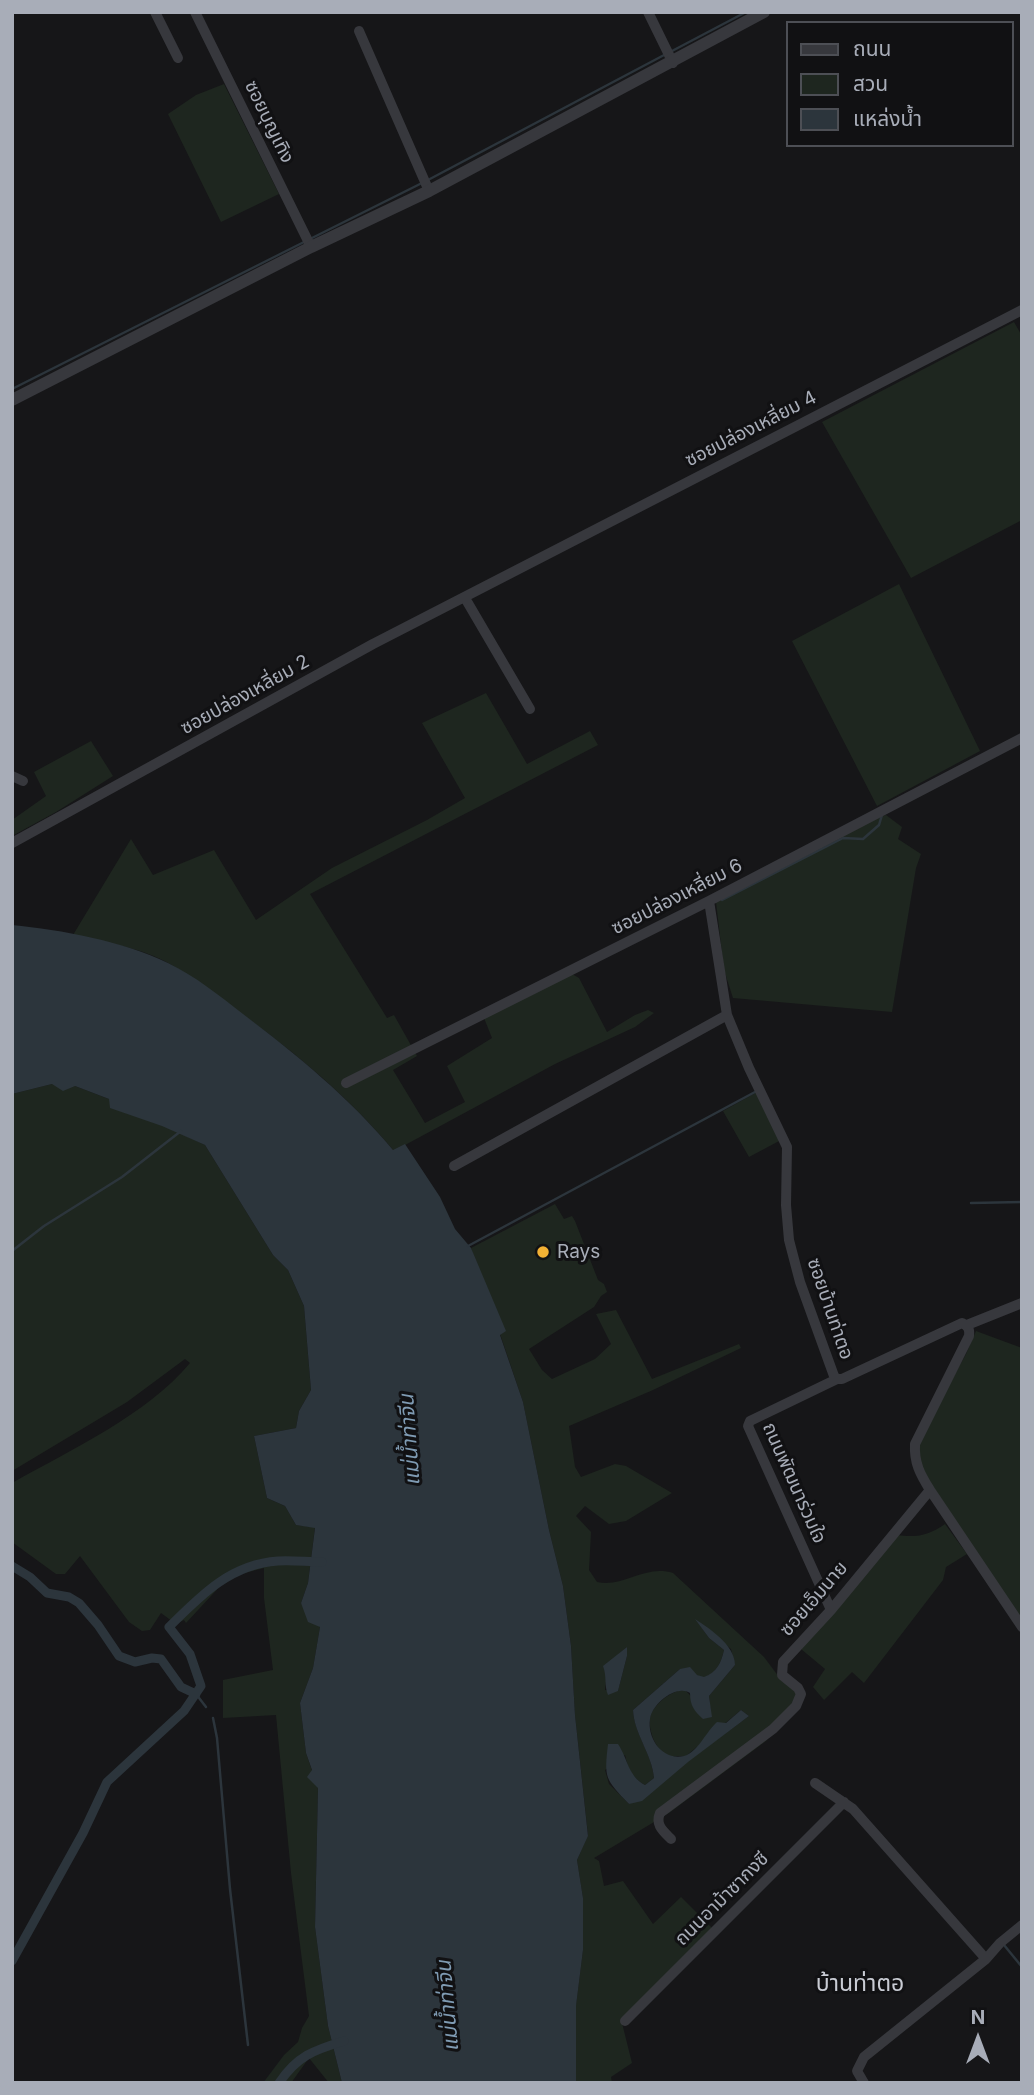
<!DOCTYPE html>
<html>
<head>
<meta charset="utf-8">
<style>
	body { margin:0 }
	#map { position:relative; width:1034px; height:2095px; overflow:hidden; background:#161618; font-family:Inter,"Noto Sans Thai",sans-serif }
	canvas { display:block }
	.frame { position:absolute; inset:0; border:14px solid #a8adb8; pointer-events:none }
	.legend { position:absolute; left:786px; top:21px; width:228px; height:126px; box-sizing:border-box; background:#111113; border:2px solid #4d4f55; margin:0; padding:9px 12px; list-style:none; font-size:21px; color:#a8adb8 }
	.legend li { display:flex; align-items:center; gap:14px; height:35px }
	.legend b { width:35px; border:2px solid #4d4f55 }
	.north { position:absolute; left:943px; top:2004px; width:70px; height:70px; -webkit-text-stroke:5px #111113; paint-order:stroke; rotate:0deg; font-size:19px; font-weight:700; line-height:28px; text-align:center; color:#a8adb8 }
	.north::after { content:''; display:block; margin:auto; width:24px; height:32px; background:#a8adb8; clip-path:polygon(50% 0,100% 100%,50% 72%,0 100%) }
</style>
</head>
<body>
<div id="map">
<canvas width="1034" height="2095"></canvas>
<div class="frame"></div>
<ul class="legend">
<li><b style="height:9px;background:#37383d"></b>ถนน</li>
<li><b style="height:19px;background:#1e261f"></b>สวน</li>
<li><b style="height:19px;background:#2c353c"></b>แหล่งน้ำ</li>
</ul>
<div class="north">N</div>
</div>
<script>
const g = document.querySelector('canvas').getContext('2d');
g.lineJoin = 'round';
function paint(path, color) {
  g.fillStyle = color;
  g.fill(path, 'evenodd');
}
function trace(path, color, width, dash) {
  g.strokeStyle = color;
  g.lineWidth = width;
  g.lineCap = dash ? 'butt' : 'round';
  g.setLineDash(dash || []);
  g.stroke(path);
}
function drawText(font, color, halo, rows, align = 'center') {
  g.font = font + ' Inter,"Noto Sans Thai",sans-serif';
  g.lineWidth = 6;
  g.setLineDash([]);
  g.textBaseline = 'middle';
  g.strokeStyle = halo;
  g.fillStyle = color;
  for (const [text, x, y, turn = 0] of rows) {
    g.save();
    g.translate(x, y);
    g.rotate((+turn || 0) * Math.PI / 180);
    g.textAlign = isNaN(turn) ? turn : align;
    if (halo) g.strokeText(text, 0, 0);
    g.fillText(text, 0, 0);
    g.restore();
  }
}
paint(new Path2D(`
	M 224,84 L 279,194 L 221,222 L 168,114 L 196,95 Z
	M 1014,322 L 1022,336 L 1022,520 L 911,578 L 822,422 Z
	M 899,584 L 980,751 L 877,806 L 792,641 Z
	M 486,693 L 527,764 L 590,731 L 598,745 L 310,894 L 387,1018 L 394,1015 L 417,1056 L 393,1070 L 425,1123 L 465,1102 L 447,1066 L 492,1038 L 484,1018 L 572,974 L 579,978 L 607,1032 L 635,1015 L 648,1010 L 654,1013 L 635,1027 L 555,1064 L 394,1151 C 345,1092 285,1044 222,1000 C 205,988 188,974 170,964 C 141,947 105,943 73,935 L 131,839 L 153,875 L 214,850 L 256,920 L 332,868 L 427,820 L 465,798 L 422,723 Z
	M 91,741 L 113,776 L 56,812 L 12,836 L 12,820 L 46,796 L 34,772 Z
	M 886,815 L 902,827 L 898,839 L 921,854 L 916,868 L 892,1012 L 733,998 L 724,970 L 716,902 L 872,819 Z
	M 52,1084 L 75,1086 L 109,1099 L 205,1145 L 273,1255 L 288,1270 L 304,1306 L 311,1390 L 299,1411 L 296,1428 L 254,1436 L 267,1498 L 285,1506 L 296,1525 L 315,1527 L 308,1583 L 301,1603 L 320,1627 L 313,1668 L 300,1703 L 306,1753 L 318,1788 L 315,1927 L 328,2026 L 342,2083 L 329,2083 L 309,2058 L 291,2083 L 263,2083 L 284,2055 L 298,2042 L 302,2028 L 309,2016 L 291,1873 L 276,1715 L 223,1718 L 223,1680 L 273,1670 L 264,1598 L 264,1568 L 237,1575 L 223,1583 L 186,1623 L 184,1620 L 176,1624 L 161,1613 L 150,1630 L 142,1631 L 129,1622 L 80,1556 L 65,1574 L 56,1574 L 12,1542 L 12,1483 C 70,1450 147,1415 190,1363 L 185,1359 L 127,1402 L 12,1471 L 12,1094 Z
	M 759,1091 L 781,1140 L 749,1157 L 723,1111 Z
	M 555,1204 L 564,1219 L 572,1216 L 575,1221 L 598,1280 L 604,1284 L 607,1292 L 601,1296 L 594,1307 L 529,1349 L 542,1370 L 552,1379 L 595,1359 L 611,1344 L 596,1314 L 616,1310 L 652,1379 L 739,1344 L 741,1348 L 653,1390 L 569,1426 L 575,1467 L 581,1477 L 615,1464 L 626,1466 L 672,1493 L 626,1521 L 609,1524 L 585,1506 L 576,1516 L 591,1532 L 589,1570 L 597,1582 C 623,1588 645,1564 673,1573 L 764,1657 L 782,1681 L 805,1693 L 766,1741 L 669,1813 L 594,1858 L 599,1861 L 604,1886 L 623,1881 L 653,1924 L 681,1897 L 712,1928 L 621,2019 L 632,2063 L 611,2077 L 612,2083 L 576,2083 L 576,2005 L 583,1950 L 583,1898 L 577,1860 L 588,1835 L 575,1715 L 571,1646 L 563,1586 L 549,1530 L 523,1402 L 471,1248 ZM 697,1621 L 731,1649 L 735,1665 L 709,1696 L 711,1717 L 685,1690 C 672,1690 657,1702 651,1714 C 646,1726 656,1753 669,1756 C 674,1757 681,1756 686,1756 L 741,1710 L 749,1716 L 629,1804 L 609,1784 L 605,1770 L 625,1755 C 628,1769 632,1778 645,1785 L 654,1778 C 652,1754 634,1733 633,1710 L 680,1669 L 704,1678 C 717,1672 721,1663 724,1650 L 709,1638 ZM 627,1647 L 627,1656 L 618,1691 L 605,1690 C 607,1671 612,1659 627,1647 Z
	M 976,1331 L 1022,1348 L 1022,1620 L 918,1464 L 916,1450 L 921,1436 L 966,1354 Z
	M 945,1524 L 967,1554 L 946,1567 L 943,1580 L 864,1683 L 852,1672 L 824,1700 L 813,1687 L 825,1669 L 801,1649 L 897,1535 C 917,1538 929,1535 945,1524 Z`), '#1e261f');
paint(new Path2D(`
	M 12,925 C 62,930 123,941 168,963 C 195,976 220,996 243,1014 C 297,1055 350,1098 393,1150 L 405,1144 L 440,1197 L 455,1229 L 471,1248 L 506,1331 L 500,1335 L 523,1402 L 549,1530 L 563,1586 L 571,1646 L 575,1715 L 588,1836 L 577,1860 L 583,1898 L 583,1950 L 576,2006 L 576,2083 L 342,2083 L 328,2026 L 315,1927 L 318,1788 L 307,1777 L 312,1770 L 306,1753 L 300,1703 L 313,1668 L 320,1627 L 308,1622 L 301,1603 L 308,1583 L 315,1528 L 296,1525 L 285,1506 L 267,1498 L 254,1436 L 296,1428 L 299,1411 L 311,1390 L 304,1306 L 288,1270 L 273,1255 L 205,1145 L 162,1126 L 110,1108 L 109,1099 L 75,1086 L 63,1091 L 52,1084 L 12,1094 Z
	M 695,1619 C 710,1629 735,1645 735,1665 L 709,1696 L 712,1717 L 703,1719 C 694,1711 690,1705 690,1693 C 676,1684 652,1704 650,1719 C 647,1739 663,1761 684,1756 C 697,1753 706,1732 717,1722 L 726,1723 L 741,1710 L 749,1716 L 688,1762 L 642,1801 L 629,1804 C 605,1779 604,1778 608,1744 L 618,1744 C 628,1759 628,1776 645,1785 L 654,1778 C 652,1754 634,1734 633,1710 L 680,1669 L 690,1667 L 697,1675 L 704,1677 C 717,1672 721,1663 724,1650 L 709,1638 Z
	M 627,1647 L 627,1656 L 618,1691 L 608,1695 C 604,1686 607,1676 603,1666 Z`), '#2c353c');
trace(new Path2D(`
	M 672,51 L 746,12
	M 428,180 L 666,54
	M 312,238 L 422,183
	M 12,389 L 306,241
	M 722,900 L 843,838 L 863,839 L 879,825 L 882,815
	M 971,1203 L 1022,1202
	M 468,1246 L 755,1092
	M 12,1251 L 44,1226 L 122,1177 L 181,1131
	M 196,1694 L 206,1707
	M 213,1718 L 217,1738 L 230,1889 L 248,2045
	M 1004,1945 L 1022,1967`), '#2c353c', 2.5);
trace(new Path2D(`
	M 12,1566 L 30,1577 L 47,1593 L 69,1597 L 79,1603 L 98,1625 L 119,1656 L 135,1662 L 152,1658 L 161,1659 L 181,1687 L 196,1694
	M 12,1961 L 83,1833 L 107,1782 L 184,1711 L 201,1686 L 190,1654 L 169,1627 C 201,1595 231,1564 278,1561 C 293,1560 307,1562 322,1562
	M 279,2083 C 297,2056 314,2050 344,2041`), '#2c353c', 9);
trace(new Path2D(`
	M 155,12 L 178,58
	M 195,12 L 311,247
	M 648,12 L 673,63
	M 359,31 L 429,191
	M 465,598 L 530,709
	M 12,776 L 23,781
	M 12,843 L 373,644 L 1022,310
	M 709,901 L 727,1015 L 749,1068 L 787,1147 L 786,1205 L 789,1240 L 800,1282 L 834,1376 L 837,1379 L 842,1379 L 962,1323 C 968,1326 970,1329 969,1336 L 915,1444 C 914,1463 920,1474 930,1490 L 1022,1627
	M 346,1083 L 709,901 L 1022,738
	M 454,1166 L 727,1015
	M 967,1325 L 1022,1303
	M 831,1610 L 748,1426 L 750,1421 L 837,1379
	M 815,1783 L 853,1809 L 986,1959
	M 671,1839 C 663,1831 655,1825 660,1813 L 773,1729 L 796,1706 L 801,1694 L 798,1688 L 782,1675 L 783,1662 L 831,1610 L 930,1490
	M 625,2021 L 844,1802
	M 864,2083 L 857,2071 L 864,2057 L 986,1959 L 1000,1943 L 1022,1925`), '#37383d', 10);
trace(new Path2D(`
	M 12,400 L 311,247 L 429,191 L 764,12`), '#37383d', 12);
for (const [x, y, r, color] of [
	[543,1252,7,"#f2b134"]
]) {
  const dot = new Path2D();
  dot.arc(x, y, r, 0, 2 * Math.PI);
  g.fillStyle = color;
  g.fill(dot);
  trace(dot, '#111113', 2.5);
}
drawText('19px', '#a8adb8', '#111113', [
	["ซอยบุญเทิง",269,122,64],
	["ซอยปล่องเหลี่ยม 4",751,429,-27],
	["ซอยปล่องเหลี่ยม 2",245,695,-29],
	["ซอยปล่องเหลี่ยม 6",677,897,-27],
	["ซอยบ้านท่าตอ",830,1309,71],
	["ถนนพัฒนาร่วมใจ",794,1483,66],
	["ซอยเอ็มนาย",814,1599,-49],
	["ถนนอาม้าซากงซี",722,1899,-45]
]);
drawText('19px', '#a8adb8', '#111113', [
	["Rays",557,1252]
], 'left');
drawText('italic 21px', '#7f9bb3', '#111113', [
	["แม่น้ำท่าจีน",410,1440,-94],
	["แม่น้ำท่าจีน",448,2006,-95]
]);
drawText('23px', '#c9ccd4', '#111113', [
	["บ้านท่าตอ",860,1984]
]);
</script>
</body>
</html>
